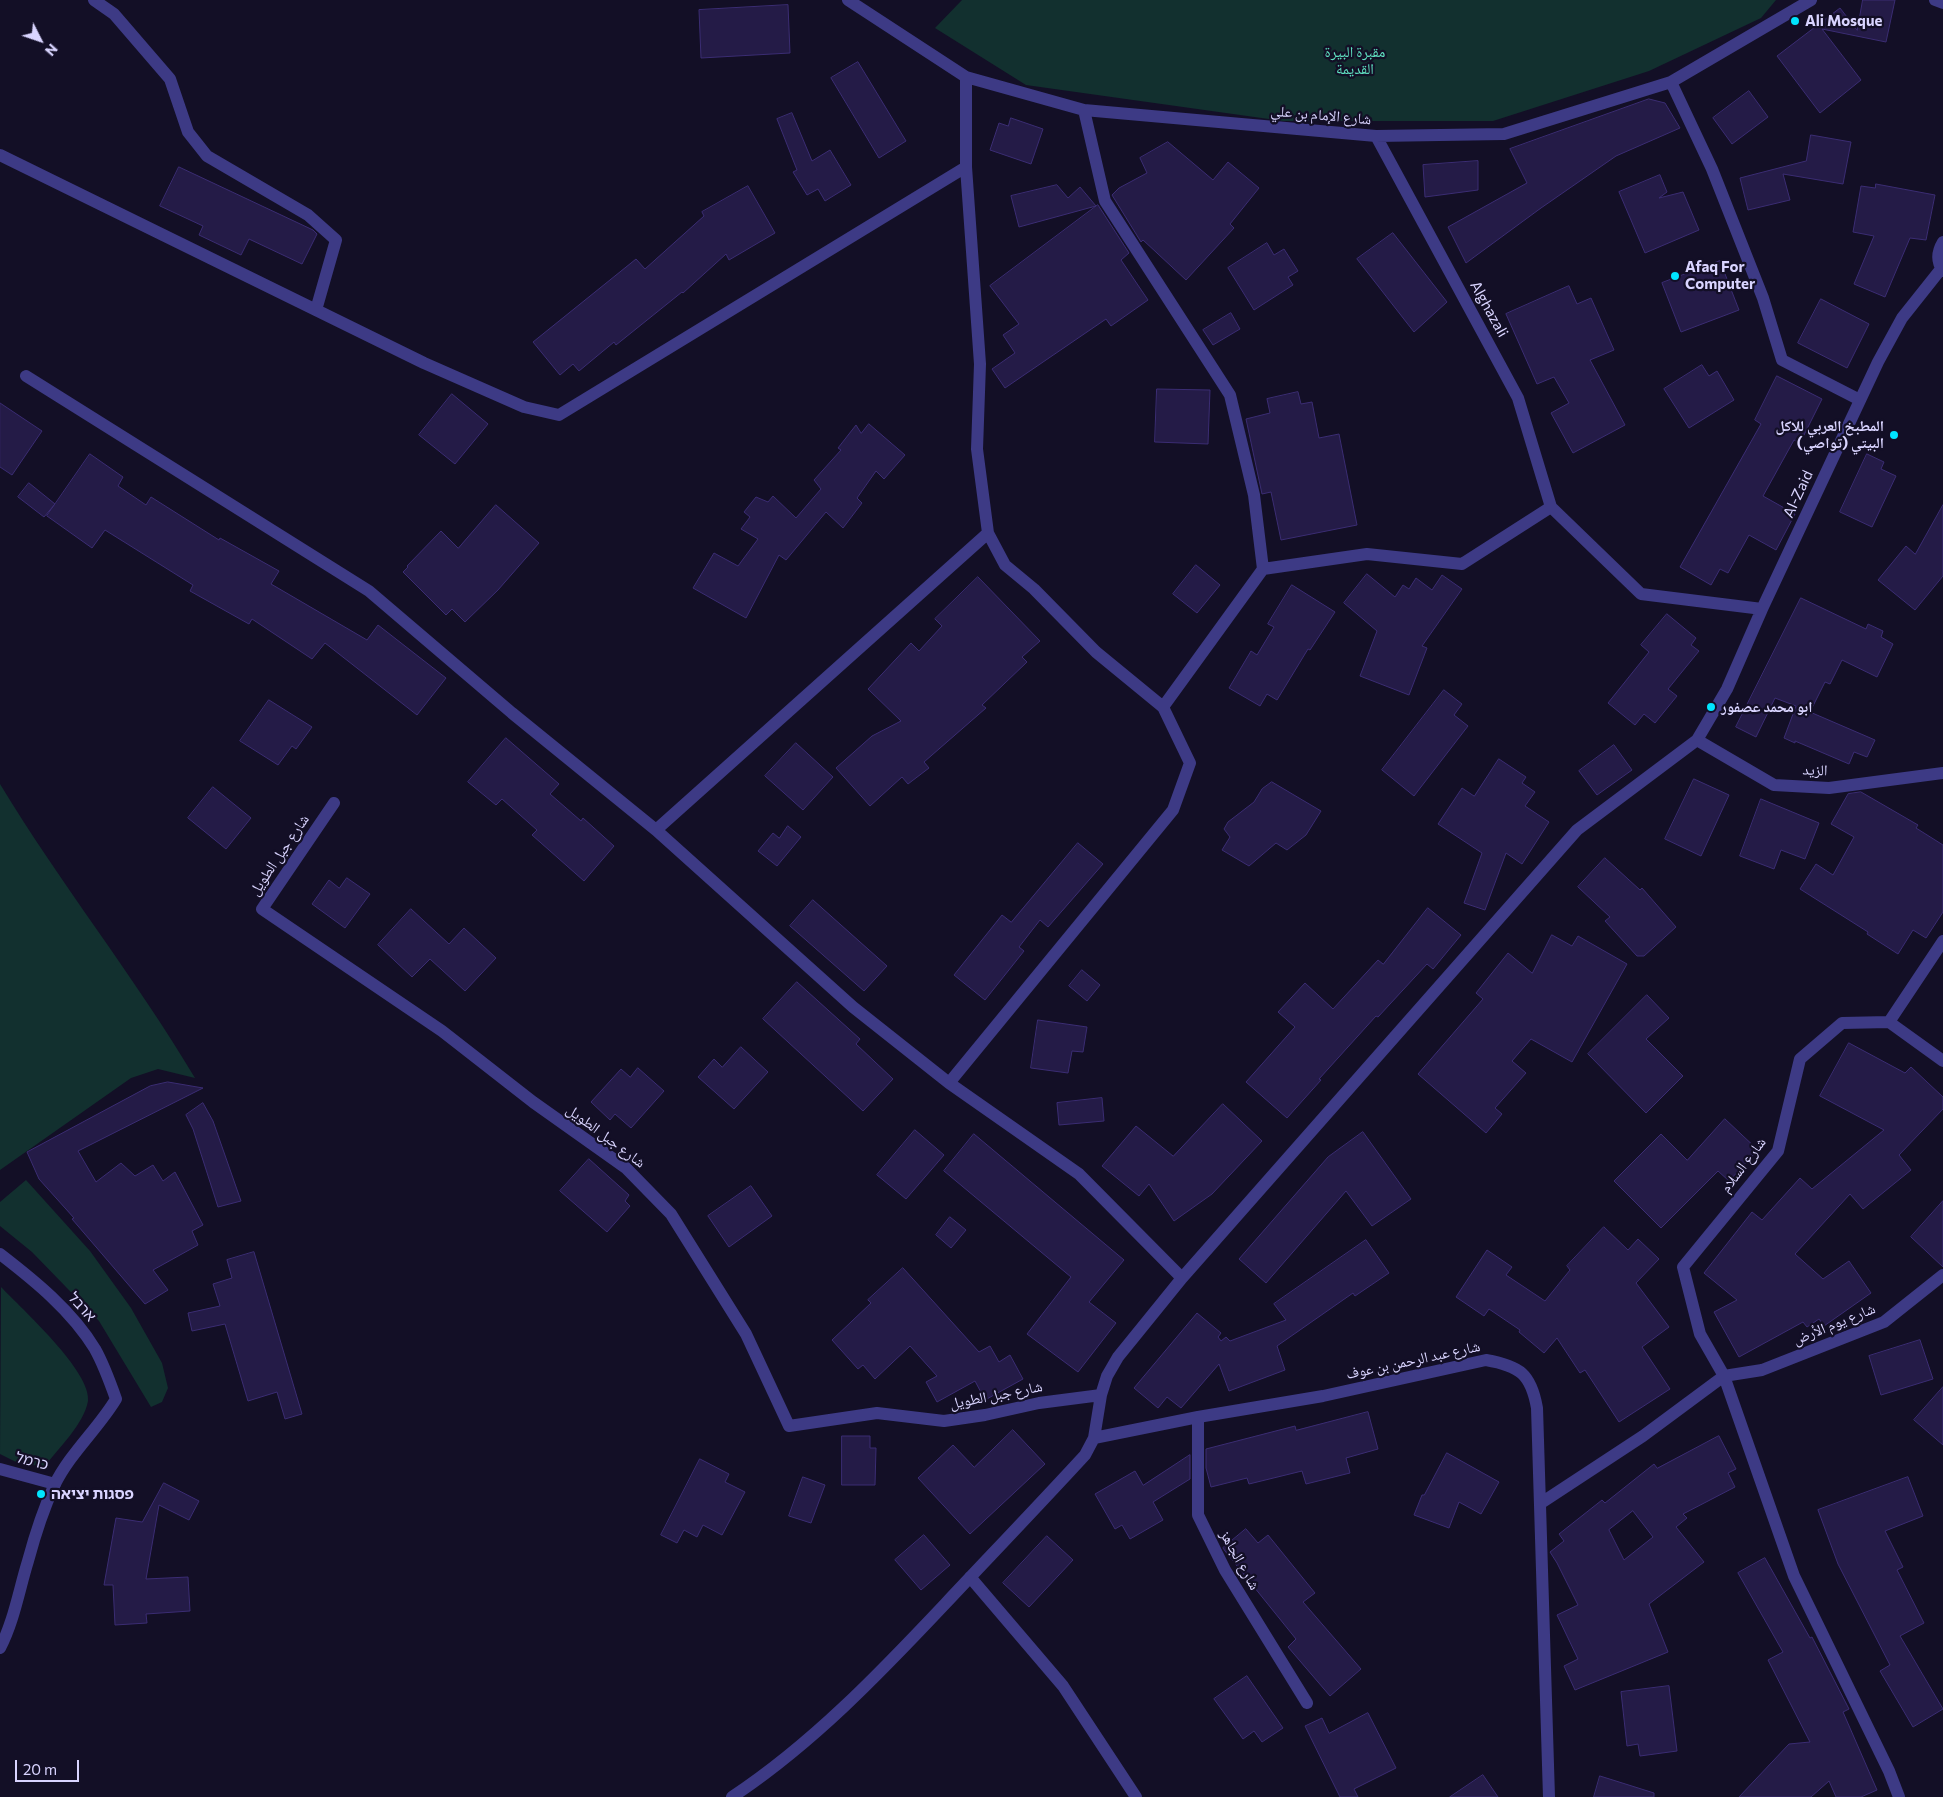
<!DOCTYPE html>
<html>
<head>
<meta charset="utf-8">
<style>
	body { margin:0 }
	#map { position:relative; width:1943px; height:1797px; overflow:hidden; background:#130f26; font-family:Commissioner,sans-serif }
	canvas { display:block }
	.north { position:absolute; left:15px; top:15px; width:50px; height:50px; -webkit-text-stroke:4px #130f26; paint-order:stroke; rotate:131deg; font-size:14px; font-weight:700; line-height:20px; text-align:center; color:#d9d4ff }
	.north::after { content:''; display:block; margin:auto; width:18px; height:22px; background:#d9d4ff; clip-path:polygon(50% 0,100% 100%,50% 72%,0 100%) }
	.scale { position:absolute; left:15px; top:1760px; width:64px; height:22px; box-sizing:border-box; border:2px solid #d9d4ff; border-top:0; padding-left:6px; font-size:15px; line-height:18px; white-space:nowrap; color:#d9d4ff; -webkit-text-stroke:4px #130f26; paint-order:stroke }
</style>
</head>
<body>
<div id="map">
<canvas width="1943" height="1797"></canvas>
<div class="north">N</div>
<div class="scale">20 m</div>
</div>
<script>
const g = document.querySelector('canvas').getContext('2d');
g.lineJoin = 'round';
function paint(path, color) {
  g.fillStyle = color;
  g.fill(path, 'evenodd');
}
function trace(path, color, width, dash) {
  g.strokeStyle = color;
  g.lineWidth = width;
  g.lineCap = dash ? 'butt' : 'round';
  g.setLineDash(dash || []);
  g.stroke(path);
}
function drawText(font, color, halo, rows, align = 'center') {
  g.font = font + ' Commissioner,"Noto Naskh Arabic","Noto Sans Hebrew",sans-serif';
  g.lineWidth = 4.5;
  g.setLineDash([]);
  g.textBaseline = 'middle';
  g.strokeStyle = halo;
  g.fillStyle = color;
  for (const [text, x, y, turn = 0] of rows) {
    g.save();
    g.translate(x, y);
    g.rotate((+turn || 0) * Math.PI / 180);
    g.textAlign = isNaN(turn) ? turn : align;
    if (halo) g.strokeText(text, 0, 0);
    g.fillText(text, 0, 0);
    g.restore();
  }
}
paint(new Path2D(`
	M 962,0 L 1776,0 L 1761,18 L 1649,71 L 1493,121 L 1283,121 L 1026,85 L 935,28 Z
	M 0,784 C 61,885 135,977 195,1078 L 158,1069 L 131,1078 L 0,1170 Z
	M 26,1180 L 90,1251 L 131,1308 L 162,1363 L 168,1388 L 162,1402 L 151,1407 L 99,1321 L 32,1252 L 0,1226 L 0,1202 Z
	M 1,1287 C 21,1308 92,1372 88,1401 C 84,1424 58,1449 44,1467 L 16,1462 L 0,1454 Z`), '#12302f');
const building = new Path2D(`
	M 1863,0 L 1895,0 L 1886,42 L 1822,29 L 1861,80 L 1820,113 L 1777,56 L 1840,8 L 1857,30 Z
	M 788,5 L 790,53 L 701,58 L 699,10 Z
	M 858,62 L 906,141 L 879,158 L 831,78 Z
	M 1749,91 L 1768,117 L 1732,144 L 1713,118 Z
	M 1649,99 L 1665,103 L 1680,128 L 1616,156 L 1541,208 L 1466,263 L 1448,227 L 1527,183 L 1510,149 Z
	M 792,113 L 812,161 L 830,150 L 851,185 L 825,201 L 818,189 L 807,195 L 793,172 L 797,170 L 777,119 Z
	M 1011,118 L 1043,129 L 1031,164 L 990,150 L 999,123 L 1008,126 Z
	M 1811,135 L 1851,142 L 1843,184 L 1783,174 L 1790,200 L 1748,210 L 1740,178 L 1806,161 Z
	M 1168,142 L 1213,180 L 1228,162 L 1259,188 L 1230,224 L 1234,228 L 1186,280 L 1143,240 L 1141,242 L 1112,195 L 1119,188 L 1147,173 L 1140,158 Z
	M 1478,161 L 1478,190 L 1425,197 L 1423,165 Z
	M 179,167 L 313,230 L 317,234 L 302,264 L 249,239 L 241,255 L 199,235 L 203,226 L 160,206 Z
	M 1660,175 L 1667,192 L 1659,198 L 1683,192 L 1699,230 L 1645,253 L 1619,192 Z
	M 1876,184 L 1935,195 L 1926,240 L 1910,238 L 1885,297 L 1854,284 L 1874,236 L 1853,232 L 1861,186 L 1875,188 Z
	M 1057,185 L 1068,198 L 1080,187 L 1096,206 L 1019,227 L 1011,196 Z
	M 748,186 L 775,233 L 729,260 L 726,254 L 683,293 L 682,292 L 616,345 L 614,342 L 579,371 L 573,364 L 560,375 L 533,342 L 636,259 L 645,269 L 704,216 L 702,212 Z
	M 1098,205 L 1129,253 L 1121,260 L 1148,300 L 1111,326 L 1106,319 L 1005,388 L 992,369 L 1015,353 L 1003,335 L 1019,324 L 990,286 Z
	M 1393,233 L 1447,302 L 1414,332 L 1357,259 Z
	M 1267,243 L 1274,255 L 1284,249 L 1298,271 L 1288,277 L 1293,285 L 1254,310 L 1228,268 Z
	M 1720,261 L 1739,310 L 1681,332 L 1662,283 Z
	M 1569,286 L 1577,304 L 1591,298 L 1614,350 L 1590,360 L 1625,425 L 1573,453 L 1551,413 L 1569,403 L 1554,377 L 1537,384 L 1506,314 Z
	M 1821,299 L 1869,324 L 1847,368 L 1798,343 Z
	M 1231,313 L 1240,329 L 1213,345 L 1203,330 Z
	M 1702,365 L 1709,376 L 1717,371 L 1734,400 L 1689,428 L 1664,389 Z
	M 1777,376 L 1822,399 L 1800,443 L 1794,440 L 1763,496 L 1795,514 L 1776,550 L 1749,535 L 1728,573 L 1720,569 L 1711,585 L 1680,567 L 1761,424 L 1755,420 Z
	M 1157,389 L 1210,390 L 1208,444 L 1155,442 Z
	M 1298,392 L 1301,404 L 1312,402 L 1319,438 L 1339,434 L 1357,525 L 1281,540 L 1271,492 L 1262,494 L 1246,419 L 1270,413 L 1267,399 Z
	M 452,394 L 488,424 L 455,464 L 419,435 Z
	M 0,403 L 42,431 L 12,475 L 0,467 Z
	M 869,424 L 905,455 L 884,479 L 876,471 L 857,498 L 862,503 L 843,528 L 826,512 L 786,560 L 779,555 L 746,618 L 693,588 L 714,553 L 738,566 L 758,539 L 741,529 L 750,517 L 744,512 L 756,497 L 768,502 L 773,496 L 796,518 L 821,489 L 814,480 L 841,450 L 838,448 L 856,425 L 861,433 Z
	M 90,454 L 123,477 L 118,486 L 146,505 L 151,497 L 219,540 L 220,538 L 279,571 L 271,584 L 367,640 L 378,625 L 446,678 L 417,715 L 325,643 L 312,659 L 252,619 L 249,624 L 190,591 L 193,585 L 105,530 L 92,548 L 47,516 Z
	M 1867,454 L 1884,462 L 1881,469 L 1896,476 L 1872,527 L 1840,512 Z
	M 29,483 L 55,504 L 44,517 L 18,497 Z
	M 496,505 L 539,543 L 498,590 L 465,622 L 452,609 L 446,615 L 403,572 L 408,567 L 407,566 L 441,531 L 458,548 Z
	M 1943,505 L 1943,576 L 1915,610 L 1878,580 L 1906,546 L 1915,554 Z
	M 1196,565 L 1220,585 L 1197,613 L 1173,594 Z
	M 1367,574 L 1395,597 L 1403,585 L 1409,589 L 1416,578 L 1432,590 L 1442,575 L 1462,589 L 1422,646 L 1427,648 L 1409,695 L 1360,676 L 1377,631 L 1344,603 Z
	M 978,577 L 1040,641 L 1022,657 L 1027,662 L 982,705 L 986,708 L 924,762 L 929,768 L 908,784 L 902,777 L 870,806 L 836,768 L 872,736 L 901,721 L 868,689 L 911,643 L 919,651 L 942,626 L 935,619 Z
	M 1292,585 L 1335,612 L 1310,650 L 1308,649 L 1277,700 L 1267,694 L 1260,706 L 1229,688 L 1251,651 L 1257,655 L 1274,627 L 1268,624 Z
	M 1801,598 L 1866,629 L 1868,624 L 1883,631 L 1881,637 L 1893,644 L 1877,677 L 1842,660 L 1830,684 L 1825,682 L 1810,712 L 1875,740 L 1867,757 L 1854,752 L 1849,764 L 1795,741 L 1795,743 L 1784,738 L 1796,706 L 1775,698 L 1756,737 L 1736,727 Z
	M 1667,614 L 1696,638 L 1691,645 L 1699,651 L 1668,689 L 1677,696 L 1655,723 L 1644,714 L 1635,725 L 1608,703 L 1649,652 L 1641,645 Z
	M 1444,690 L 1462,704 L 1454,715 L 1468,726 L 1414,796 L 1382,770 Z
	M 269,700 L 312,727 L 296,749 L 292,746 L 278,765 L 240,741 Z
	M 506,738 L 559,784 L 550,794 L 581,821 L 583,818 L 614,846 L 584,881 L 532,835 L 537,830 L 502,799 L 496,805 L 468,782 Z
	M 796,743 L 833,777 L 803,810 L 765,776 Z
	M 1614,745 L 1632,770 L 1597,795 L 1579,771 Z
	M 1499,759 L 1526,777 L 1522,783 L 1535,792 L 1525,806 L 1549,822 L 1522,864 L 1506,853 L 1485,910 L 1464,903 L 1482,853 L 1438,824 L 1462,788 L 1474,796 Z
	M 1694,779 L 1729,795 L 1701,856 L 1665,839 Z
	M 1272,782 L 1321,811 L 1306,835 L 1287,850 L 1276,843 L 1249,866 L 1222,850 L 1230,837 L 1224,829 L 1228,822 L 1254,802 L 1262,789 Z
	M 213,787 L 251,818 L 226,849 L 188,818 Z
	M 1861,792 L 1918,825 L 1916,828 L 1943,845 L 1943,912 L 1926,938 L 1913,930 L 1898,954 L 1867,934 L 1868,932 L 1800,889 L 1816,864 L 1833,875 L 1854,837 L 1831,824 L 1848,794 Z
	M 1761,799 L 1819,823 L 1805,859 L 1781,850 L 1774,869 L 1740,856 Z
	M 788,826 L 801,837 L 777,866 L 758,851 L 773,833 L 779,838 Z
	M 1078,843 L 1103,864 L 1048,927 L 1040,920 L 1019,947 L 1024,951 L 985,1000 L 954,975 L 1002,915 L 1011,922 Z
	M 1605,858 L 1640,890 L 1642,888 L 1676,927 L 1644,956 L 1637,956 L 1605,921 L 1610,917 L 1578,887 Z
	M 347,878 L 370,894 L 345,928 L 312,904 L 329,880 L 339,888 Z
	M 813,900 L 887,966 L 864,991 L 790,926 Z
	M 1428,908 L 1461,935 L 1433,969 L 1427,964 L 1378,1017 L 1376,1016 L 1319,1079 L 1321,1080 L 1287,1118 L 1246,1082 L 1295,1027 L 1278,1012 L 1305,983 L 1333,1009 L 1378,960 L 1383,964 Z
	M 411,909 L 449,944 L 464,928 L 496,958 L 465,991 L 430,959 L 412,977 L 378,945 Z
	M 1552,935 L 1572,946 L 1578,936 L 1627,964 L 1572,1062 L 1531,1039 L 1512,1061 L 1526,1073 L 1495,1108 L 1502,1114 L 1486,1133 L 1418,1074 L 1483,999 L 1476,993 L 1508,953 L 1532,973 Z
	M 1082,970 L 1100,985 L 1087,1001 L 1069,986 Z
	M 797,982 L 860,1039 L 856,1044 L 893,1079 L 863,1111 L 763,1019 Z
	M 1647,995 L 1669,1018 L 1646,1039 L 1683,1076 L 1646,1113 L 1588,1054 Z
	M 1038,1020 L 1087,1027 L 1083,1052 L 1072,1051 L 1068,1073 L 1031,1068 Z
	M 1849,1043 L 1905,1073 L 1911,1067 L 1943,1097 L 1943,1109 L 1899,1155 L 1911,1170 L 1863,1209 L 1850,1194 L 1795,1254 L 1823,1279 L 1849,1261 L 1871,1293 L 1824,1326 L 1819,1319 L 1807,1327 L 1803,1322 L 1739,1357 L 1714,1312 L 1737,1300 L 1704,1273 L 1752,1212 L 1762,1220 L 1800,1178 L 1812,1189 L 1884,1130 L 1820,1096 Z
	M 741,1047 L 768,1072 L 734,1109 L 698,1077 L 714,1059 L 722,1067 Z
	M 638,1068 L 664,1091 L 631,1128 L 615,1114 L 610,1120 L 591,1102 L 621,1069 L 630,1077 Z
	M 168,1082 L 203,1088 L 78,1151 L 96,1182 L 121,1163 L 135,1176 L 153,1165 L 163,1181 L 175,1172 L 203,1225 L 192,1231 L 198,1245 L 153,1270 L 168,1290 L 145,1304 L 72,1219 L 74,1218 L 39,1179 L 27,1152 L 150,1086 Z
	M 1102,1098 L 1104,1121 L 1059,1125 L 1057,1103 Z
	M 203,1103 L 213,1121 L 241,1201 L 218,1207 L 193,1129 L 186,1115 Z
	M 1223,1104 L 1262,1141 L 1212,1194 L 1174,1221 L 1149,1184 L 1139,1196 L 1102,1166 L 1136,1126 L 1173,1156 Z
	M 1725,1119 L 1758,1150 L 1729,1181 L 1718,1171 L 1661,1228 L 1614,1181 L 1661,1134 L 1687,1160 Z
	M 915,1130 L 944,1155 L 906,1199 L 877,1175 Z
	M 1363,1132 L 1411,1199 L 1372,1226 L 1346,1191 L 1266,1283 L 1239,1259 L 1328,1157 Z
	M 974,1134 L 1124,1260 L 1089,1302 L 1116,1323 L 1078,1372 L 1027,1334 L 1071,1277 L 944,1171 Z
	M 589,1159 L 629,1195 L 625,1201 L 630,1206 L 607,1232 L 560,1191 Z
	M 751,1186 L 772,1216 L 729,1247 L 708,1216 Z
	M 1943,1201 L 1943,1267 L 1911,1237 Z
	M 950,1217 L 966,1230 L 951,1248 L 936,1235 Z
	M 1604,1227 L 1628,1250 L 1638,1239 L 1659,1259 L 1636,1283 L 1669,1327 L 1642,1347 L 1670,1389 L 1619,1422 L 1585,1370 L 1580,1373 L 1557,1338 L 1544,1353 L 1519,1332 L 1520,1330 L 1489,1309 L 1484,1316 L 1456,1297 L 1487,1250 L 1512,1267 L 1506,1275 L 1545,1301 L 1570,1270 L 1567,1266 Z
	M 1366,1240 L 1389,1273 L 1355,1296 L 1353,1293 L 1277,1346 L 1285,1370 L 1229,1391 L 1219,1364 L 1181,1408 L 1167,1397 L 1158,1408 L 1134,1388 L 1197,1313 L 1221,1333 L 1218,1337 L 1221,1341 L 1226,1337 L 1230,1341 L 1286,1320 L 1274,1304 Z
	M 254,1252 L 302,1414 L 285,1419 L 277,1392 L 248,1401 L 225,1324 L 192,1331 L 188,1313 L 220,1306 L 213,1284 L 232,1278 L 227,1260 Z
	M 903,1268 L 979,1352 L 990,1346 L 999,1362 L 1010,1355 L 1023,1379 L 985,1400 L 975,1381 L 937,1402 L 926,1382 L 937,1376 L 910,1346 L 875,1379 L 863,1365 L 858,1369 L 832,1340 L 871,1303 L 868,1300 Z
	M 1920,1340 L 1933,1379 L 1881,1395 L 1869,1356 Z
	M 1943,1387 L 1943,1445 L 1914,1420 Z
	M 1368,1412 L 1378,1449 L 1346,1458 L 1350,1473 L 1306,1484 L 1302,1471 L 1249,1484 L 1247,1478 L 1211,1487 L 1206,1468 L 1206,1449 L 1295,1426 L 1296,1430 Z
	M 1013,1430 L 1045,1464 L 970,1534 L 918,1478 L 953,1445 L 974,1467 Z
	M 842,1436 L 870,1436 L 870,1448 L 876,1448 L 875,1485 L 842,1485 Z
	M 1719,1436 L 1736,1469 L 1728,1473 L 1735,1487 L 1683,1514 L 1687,1518 L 1676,1527 L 1704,1562 L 1649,1604 L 1668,1652 L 1575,1690 L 1564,1666 L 1578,1659 L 1557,1615 L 1578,1605 L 1557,1563 L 1550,1552 L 1564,1541 L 1559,1534 L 1602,1500 L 1605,1503 L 1654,1464 L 1657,1468 ZM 1633,1511 L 1653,1537 L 1624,1560 L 1609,1530 Z
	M 1447,1453 L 1499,1482 L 1481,1514 L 1459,1502 L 1449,1528 L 1414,1515 L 1422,1495 L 1424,1495 Z
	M 1190,1455 L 1190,1479 L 1153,1502 L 1163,1520 L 1130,1539 L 1122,1525 L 1115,1529 L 1095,1494 L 1135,1471 L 1143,1485 Z
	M 700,1459 L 729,1474 L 725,1482 L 745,1492 L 722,1535 L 703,1525 L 697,1537 L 684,1530 L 677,1543 L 661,1535 Z
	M 803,1477 L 825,1485 L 811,1523 L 789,1516 Z
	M 1908,1477 L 1923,1516 L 1885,1531 L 1903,1567 L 1897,1570 L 1924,1623 L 1900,1636 L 1943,1709 L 1913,1727 L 1880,1671 L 1890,1665 L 1838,1564 L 1818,1510 Z
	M 164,1483 L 199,1501 L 189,1520 L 159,1505 L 146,1579 L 188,1577 L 190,1611 L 146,1614 L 147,1623 L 115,1625 L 113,1585 L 104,1585 L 116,1518 L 142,1522 Z
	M 1246,1529 L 1258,1543 L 1268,1535 L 1315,1593 L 1303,1602 L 1361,1669 L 1330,1696 L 1288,1647 L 1296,1639 L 1225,1551 L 1223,1548 Z
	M 924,1535 L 950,1565 L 921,1590 L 895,1560 Z
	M 1047,1536 L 1073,1560 L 1029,1607 L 1003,1583 Z
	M 1765,1558 L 1810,1638 L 1812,1637 L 1849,1709 L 1843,1712 L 1877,1790 L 1861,1797 L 1836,1797 L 1829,1781 L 1811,1797 L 1739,1797 L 1789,1744 L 1810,1742 L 1768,1660 L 1783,1652 L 1738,1573 Z
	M 1247,1676 L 1283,1728 L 1262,1742 L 1254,1731 L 1243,1739 L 1214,1699 Z
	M 1669,1686 L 1677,1751 L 1640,1756 L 1638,1744 L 1627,1746 L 1621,1692 Z
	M 1368,1713 L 1396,1768 L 1354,1789 L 1358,1797 L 1340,1797 L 1305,1726 L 1322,1718 L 1329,1733 Z
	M 1483,1775 L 1498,1797 L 1450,1797 Z
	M 1600,1776 L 1654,1793 L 1654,1797 L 1594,1797 Z`);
paint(building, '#241b47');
trace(building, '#3b2d73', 1);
trace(new Path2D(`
	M 94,0 L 114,14 L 170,79 L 188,132 L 207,156 L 308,215 L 336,240 L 316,310
	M 848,0 L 966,77 L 966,167 L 980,364 L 977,449 L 988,533 L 1005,565 L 1034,589 L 1096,652 L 1163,707 L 1190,763 L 1173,810 L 949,1083
	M 1935,0 L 1943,3
	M 966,77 L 1084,110 L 1376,136 L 1504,134 L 1671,82 L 1811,0
	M 1671,82 L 1712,169 L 1763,298 L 1782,360 L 1860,400
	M 1084,110 L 1105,201 L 1230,395 L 1254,495 L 1263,569
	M 1376,136 L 1518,398 L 1551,507 L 1641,594 L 1762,609
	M 0,155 L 424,363 L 524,407 L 559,415 L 966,167
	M 1943,242 C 1937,252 1936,261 1943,271
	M 26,376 L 369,591 L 512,713 L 656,830 L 853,1007 L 949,1083 L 1079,1174 L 1182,1278
	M 1163,707 L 1263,569 L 1367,554 L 1462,564 L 1551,507
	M 1697,740 L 1774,785 L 1829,788 L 1943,773
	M 334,803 L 262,909 L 442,1031 L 533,1102 L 626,1168 L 671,1214 L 746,1334 L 789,1426 L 877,1413 L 944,1421 L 985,1415 L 1039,1403 L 1101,1395
	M 656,830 L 988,533
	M 1889,1022 L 1943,941
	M 1943,1061 L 1889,1022 L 1842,1023 L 1800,1059 L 1778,1151 L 1683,1267 L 1700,1334 L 1724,1376 L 1762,1370 L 1884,1322 L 1943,1275
	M 1198,1417 L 1198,1515 L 1225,1570 L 1307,1703
	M 1094,1438 L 1198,1417 L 1323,1396 L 1486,1360 C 1520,1366 1531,1374 1537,1408 L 1549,1797
	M 0,1469 L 55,1484
	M 1541,1503 L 1643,1436 L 1724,1376 L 1794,1576 L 1889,1771 L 1899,1797
	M 970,1577 L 1063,1686 L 1136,1797
	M 732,1797 C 812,1744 879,1674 945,1604 C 992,1554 1039,1505 1085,1455 L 1094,1438 L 1101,1395 L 1107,1376 L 1118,1357 L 1182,1278 L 1577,830 L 1697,740 L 1727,689 L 1762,609 L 1878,362 L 1902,318 L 1941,269`), '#3d3a85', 12);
trace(new Path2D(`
	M 0,1254 C 35,1281 72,1311 95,1349 C 104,1365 110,1382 116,1399 C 98,1429 70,1453 54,1486 C 43,1510 35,1535 28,1561 C 19,1590 14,1621 0,1648`), '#3d3a85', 12);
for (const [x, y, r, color] of [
	[1795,21,5,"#00e5ff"],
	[1675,276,5,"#00e5ff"],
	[1894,435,5,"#00e5ff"],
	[1711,707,5,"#00e5ff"],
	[41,1494,5,"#00e5ff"]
]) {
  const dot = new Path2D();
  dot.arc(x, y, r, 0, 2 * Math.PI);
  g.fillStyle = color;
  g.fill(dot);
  trace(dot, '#130f26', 2);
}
drawText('bold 15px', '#d9d4ff', '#130f26', [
	["Ali Mosque",1805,21],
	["Afaq For",1685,267],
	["Computer",1685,284],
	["المطبخ العربي للاكل",1884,426,"right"],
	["البيتي (تواصي)",1884,443,"right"],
	["ابو محمد عصفور",1721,707],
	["פסגות יציאה",51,1494]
], 'left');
drawText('15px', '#5fe0c0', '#130f26', [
	["مقبرة البيرة",1355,52],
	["القديمة",1355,69]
]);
drawText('15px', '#d9d4ff', '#130f26', [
	["شارع الإمام بن علي",1321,115,5],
	["Alghazali",1489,309,61],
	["Al-Zaid",1798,494,-65],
	["الزيد",1815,770,2],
	["شارع جبل الطويل",279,855,-56],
	["شارع جبل الطويل",606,1136,37],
	["شارع السلام",1743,1165,-53],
	["ארבל",82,1307,48],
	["شارع يوم الأرض",1834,1324,-22],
	["شارع عبد الرحمن بن عوف",1413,1360,-12],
	["شارع جبل الطويل",996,1395,-11],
	["כרמל",32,1461,14],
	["شارع الجاهز",1240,1560,61]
]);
</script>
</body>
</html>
